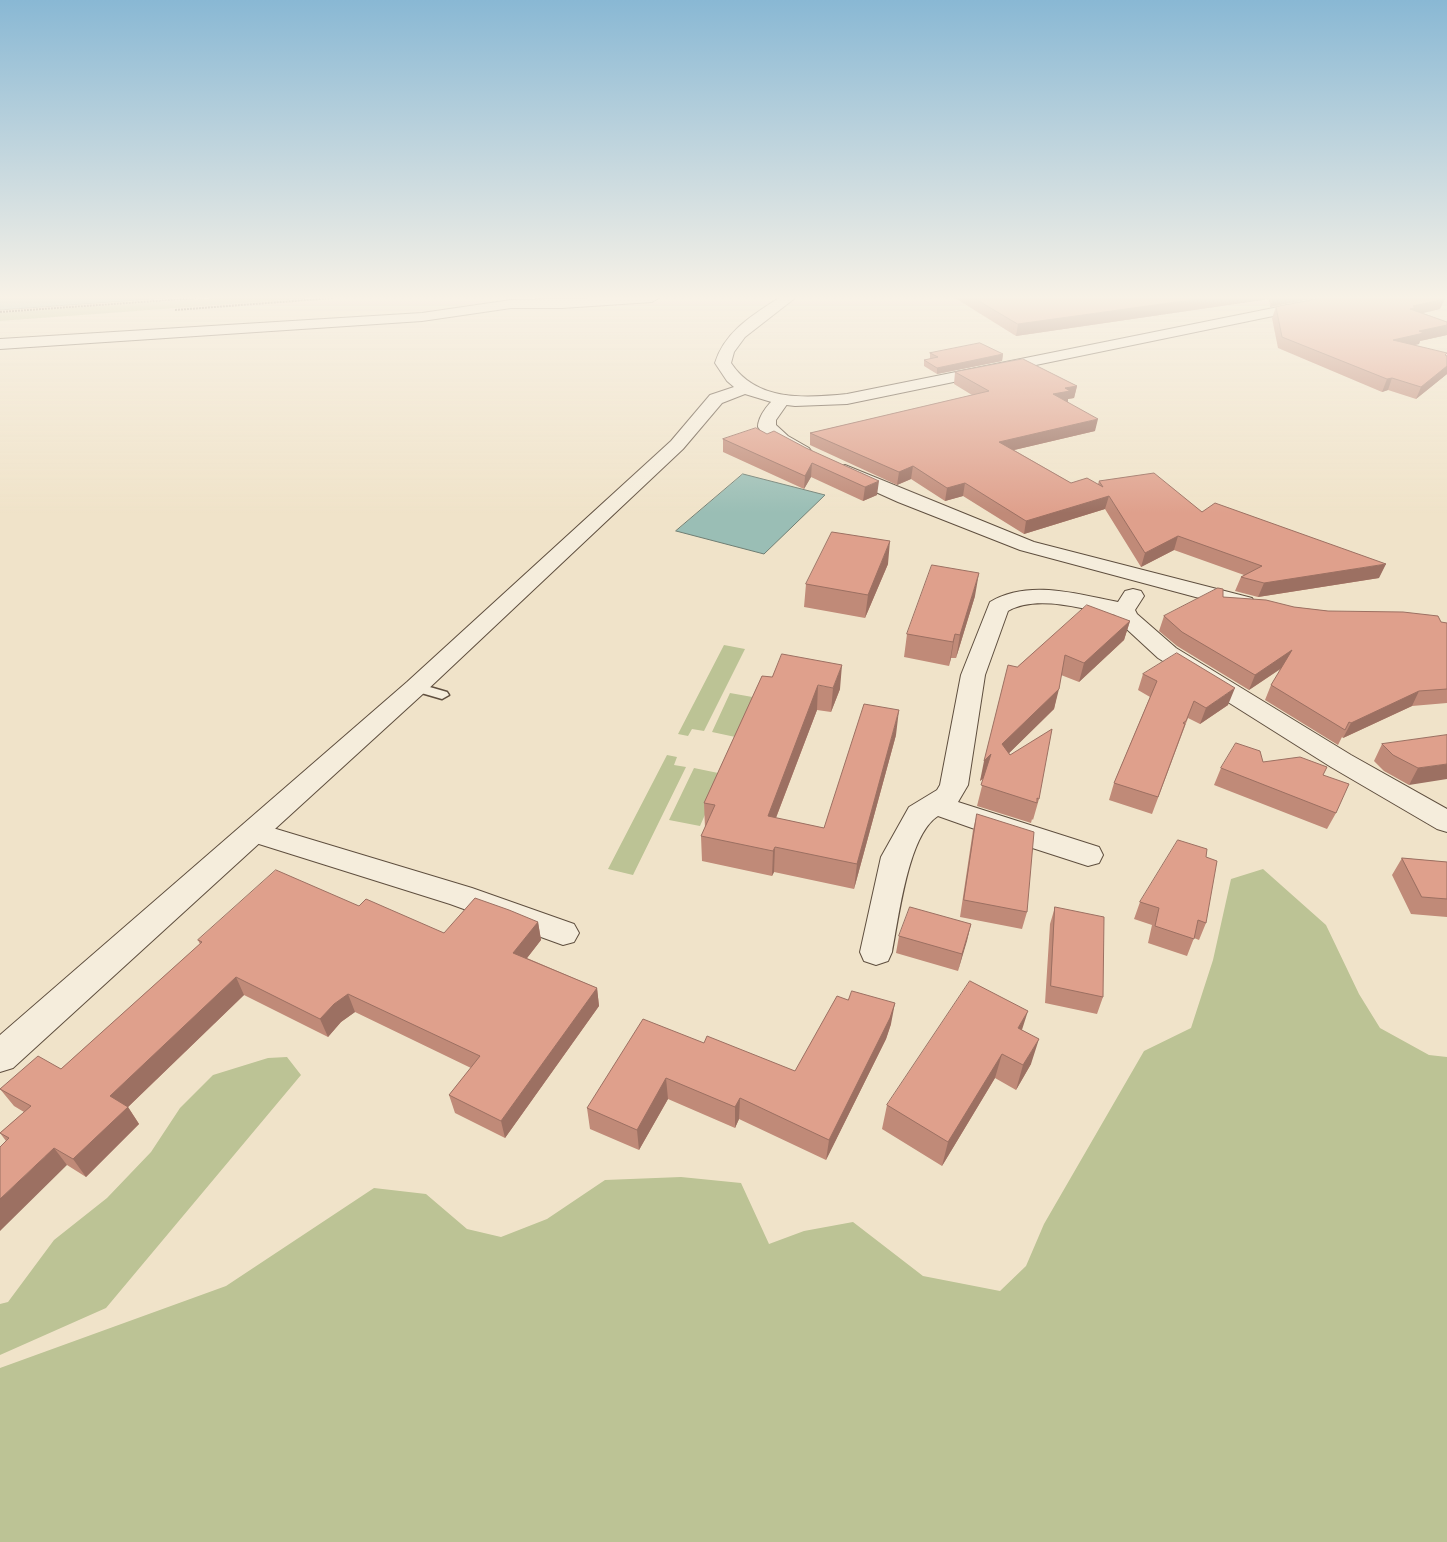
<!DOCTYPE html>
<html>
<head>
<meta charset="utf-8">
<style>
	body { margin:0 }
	canvas { display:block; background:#f0e3c9 }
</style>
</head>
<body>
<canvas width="1447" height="1542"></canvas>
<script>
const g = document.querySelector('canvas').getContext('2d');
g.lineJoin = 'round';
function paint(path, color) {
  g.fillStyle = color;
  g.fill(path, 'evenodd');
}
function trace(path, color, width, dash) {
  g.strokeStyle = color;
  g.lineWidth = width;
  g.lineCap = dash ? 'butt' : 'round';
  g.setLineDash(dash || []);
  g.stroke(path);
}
paint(new Path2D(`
	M 215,298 L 313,298 L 0,321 L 0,313 Z
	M 724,645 L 745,649 L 704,731 L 692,729 L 688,736 L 678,734 Z
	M 730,693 L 758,698 L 740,738 L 712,732 Z
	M 667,755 L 677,757 L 674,765 L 686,767 L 633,875 L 608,869 Z
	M 694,768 L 723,774 L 700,826 L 669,820 Z
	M 1263,869 L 1326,925 L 1359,994 L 1380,1028 L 1429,1055 L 1447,1057 L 1447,1542 L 0,1542 L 0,1368 L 226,1286 L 374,1188 L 426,1194 L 467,1229 L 501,1237 L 547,1219 L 605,1180 L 681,1177 L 741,1183 L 769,1244 L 804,1231 L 853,1222 L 923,1276 L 1000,1291 L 1026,1266 L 1044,1224 L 1144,1051 L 1191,1028 L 1213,960 L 1231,879 Z
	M 287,1057 L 301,1075 L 106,1308 L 0,1355 L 0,1304 L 8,1302 L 54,1240 L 107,1198 L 151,1152 L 180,1108 L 213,1075 L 268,1058 Z`), '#bcc395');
const water = new Path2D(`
	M 0,298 L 166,298 L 0,310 Z
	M 743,474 L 825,495 L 764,554 L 676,531 Z`);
paint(water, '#9abeb5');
trace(water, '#6f7e73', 1);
const service = new Path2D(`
	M 416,683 L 447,692 L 449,695 L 442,699 L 411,690 L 409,687 L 411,684 Z`);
const minor = new Path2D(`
	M 596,298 L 659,298 L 652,302 L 562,308 L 511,308 L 422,321 L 0,349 L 0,339 L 422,313 L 511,300 Z
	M 782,395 L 788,396 L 790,400 L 776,420 L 776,425 L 788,436 L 809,448 L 812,452 L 809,456 C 792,460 768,441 758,427 C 758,416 771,398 782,395 Z
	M 845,465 L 1034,542 L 1252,598 L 1255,603 L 1252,608 L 1244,610 L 1020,550 L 898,502 L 838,475 L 836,471 L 838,467 Z
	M 1133,589 L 1141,591 L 1144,596 L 1135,610 L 1137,614 L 1176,648 L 1351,755 L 1447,809 L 1447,832 L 1437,829 L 1331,767 L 1158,658 L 1119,622 L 1115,615 C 1084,609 1036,594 1008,611 L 985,675 L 968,785 L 958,802 L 1099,847 L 1103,855 L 1099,863 L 1088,866 L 986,833 L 938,816 C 908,835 899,917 892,952 L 888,961 L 876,965 L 864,961 L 860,952 L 881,857 L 909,807 L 937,790 L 940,785 L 961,675 L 990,602 C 1029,579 1076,594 1118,602 L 1125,591 Z
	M 253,822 L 472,888 L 574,924 L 579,933 L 574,942 L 563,945 L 450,904 L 243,839 L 238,832 L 243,825 Z`);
const tertiary = new Path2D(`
	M 779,298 L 795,298 L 745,337 L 734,352 L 731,363 C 757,402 805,398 847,394 L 1323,298 L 1348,298 L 1341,302 L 847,404 L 795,406 L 778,404 L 745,394 L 722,403 L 683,449 L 425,692 L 13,1068 L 0,1072 L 0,1035 L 407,682 L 671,441 L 710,395 L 734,387 L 727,381 L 715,363 C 725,331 753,315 779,298 Z`);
trace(service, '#5f4f3f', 3);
trace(minor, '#5f4f3f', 2);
trace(tertiary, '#5f4f3f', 2);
trace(new Path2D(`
	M 175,310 L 333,298
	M 0,312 L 198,298`), '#2f1e11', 2, [2, 1]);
paint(service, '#f5eddc');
paint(minor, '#f5eddc');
paint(tertiary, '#f5eddc');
paint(new Path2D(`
	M 955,298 L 1315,298 L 1270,307 L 1269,299 L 1016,336 Z
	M 1276,307 L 1440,309 L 1423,313 L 1447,322 L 1447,335 L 1420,341 L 1419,344 L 1415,345 L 1447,356 L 1447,374 L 1416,399 L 1388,390 L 1382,392 L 1278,348 L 1272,318 Z
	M 930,353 L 1003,354 L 1002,361 L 937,374 L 924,366 L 924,360 L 930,359 Z
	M 955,372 L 1077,386 L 1074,398 L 1068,399 L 1068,402 L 1095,431 L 1014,450 L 1071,483 L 1098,484 L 1099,481 L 1202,512 L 1379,578 L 1258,597 L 1235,591 L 1241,577 L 1244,575 L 1174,550 L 1141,567 L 1105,509 L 1024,534 L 963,496 L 945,501 L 911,479 L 897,485 L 810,445 L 810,433 L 972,395 L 954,384 Z
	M 767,434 L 806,448 L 877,495 L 863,501 L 811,477 L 804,489 L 723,452 L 723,439 Z
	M 888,564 L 865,618 L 804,607 L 806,584 Z
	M 975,596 L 956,658 L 951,658 L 949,666 L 904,657 L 907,634 Z
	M 1223,597 L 1294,607 L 1328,611 L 1447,623 L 1447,703 L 1412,706 L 1343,738 L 1342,737 L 1338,745 L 1265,700 L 1271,685 L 1282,668 L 1249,690 L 1177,646 L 1159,631 L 1164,616 Z
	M 1130,621 L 1124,640 L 1079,682 L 1061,675 L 1054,709 L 1009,753 L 1039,799 L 1033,820 L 1032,819 L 1031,823 L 977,806 L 984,778 L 980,781 L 1017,667 Z
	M 1143,674 L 1228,705 L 1200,724 L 1188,718 L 1152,814 L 1109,800 L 1114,783 L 1150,697 L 1138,690 Z
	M 762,676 L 840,689 L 831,712 L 817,710 L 776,818 L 824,828 L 896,735 L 854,889 L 774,872 L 772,876 L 702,861 L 701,836 L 705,828 L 704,803 Z
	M 1447,735 L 1409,785 L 1384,771 L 1374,761 L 1382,744 Z
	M 1263,762 L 1323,775 L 1336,813 L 1327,829 L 1214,785 L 1221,768 Z
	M 977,814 L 1027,912 L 1022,929 L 960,917 L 973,830 Z
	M 1206,857 L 1206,923 L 1199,940 L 1194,938 L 1187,956 L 1148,943 L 1152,925 L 1134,919 L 1140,902 Z
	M 1402,858 L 1447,862 L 1447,917 L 1411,914 L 1392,875 Z
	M 359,906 L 444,933 L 538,922 L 541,940 L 527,958 L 597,988 L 599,1006 L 505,1138 L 455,1113 L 449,1095 L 471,1068 L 355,1012 L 341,1022 L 328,1037 L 244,995 L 128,1107 L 139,1124 L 86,1177 L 67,1165 L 6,1141 L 0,1133 L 24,1112 L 14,1106 L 0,1089 L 61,1069 L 200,944 L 198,940 Z
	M 1055,907 L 1103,997 L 1097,1014 L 1045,1003 L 1050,924 Z
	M 971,924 L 958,971 L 896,953 L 899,936 Z
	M 891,1024 L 886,1039 L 826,1160 L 739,1119 L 735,1128 L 668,1099 L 639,1150 L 590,1129 L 587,1108 L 704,1043 L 795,1071 Z
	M 1022,1030 L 1031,1064 L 1016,1090 L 995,1078 L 942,1166 L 882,1129 L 887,1105 Z`), '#c08a78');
paint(new Path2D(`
	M 1205,298 L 1269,298 L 1269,299 L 1016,336 L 1018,324 Z
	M 1273,298 L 1315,298 L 1270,307 Z
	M 1445,299 L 1440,309 L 1414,315 L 1405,320 L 1413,306 Z
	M 1447,325 L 1447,335 L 1420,341 L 1419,344 L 1388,351 L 1393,340 L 1419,331 Z
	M 1003,354 L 1002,361 L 937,374 L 937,368 Z
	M 1447,366 L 1447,374 L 1416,399 L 1421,387 Z
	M 1392,378 L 1388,390 L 1382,392 L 1387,379 Z
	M 1077,386 L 1074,398 L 1068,399 L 1068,403 L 1053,394 L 1065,388 Z
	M 1098,419 L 1095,431 L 997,454 L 999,442 Z
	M 812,463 L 811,477 L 804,489 L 805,476 Z
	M 913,466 L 911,479 L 897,485 L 899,472 Z
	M 879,481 L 877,495 L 863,501 L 865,487 Z
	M 965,483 L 963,496 L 945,501 L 947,488 Z
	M 1109,496 L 1105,509 L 1024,534 L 1026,521 Z
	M 1178,536 L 1174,550 L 1141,567 L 1145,553 Z
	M 890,541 L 888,564 L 865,618 L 868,595 Z
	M 1386,564 L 1379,578 L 1258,597 L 1264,583 Z
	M 979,573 L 975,596 L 956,658 L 960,635 Z
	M 1130,621 L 1124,640 L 1079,682 L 1084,663 Z
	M 955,634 L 951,658 L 949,666 L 953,642 Z
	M 1292,650 L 1286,665 L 1249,690 L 1255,675 Z
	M 842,665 L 840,689 L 831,712 L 833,688 Z
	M 818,685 L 817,710 L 767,841 L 768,816 Z
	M 1235,688 L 1228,705 L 1200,724 L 1206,708 Z
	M 1059,689 L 1054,709 L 997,765 L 1002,744 Z
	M 1419,691 L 1412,706 L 1343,738 L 1351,723 Z
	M 899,710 L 896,735 L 854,889 L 857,864 Z
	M 991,754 L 987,775 L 980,781 L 984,761 Z
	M 1447,764 L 1447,779 L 1409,785 L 1418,768 Z
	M 775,847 L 774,872 L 772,876 L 773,851 Z
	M 538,922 L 541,940 L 517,971 L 513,953 Z
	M 971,924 L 967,941 L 958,971 L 962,954 Z
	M 236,977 L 244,995 L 128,1107 L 139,1124 L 86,1177 L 73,1159 L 110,1096 Z
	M 597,988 L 599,1006 L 505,1138 L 501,1121 Z
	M 348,994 L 355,1012 L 341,1022 L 328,1037 L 320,1019 L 334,1004 Z
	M 895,1003 L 891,1024 L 886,1039 L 826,1160 L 829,1140 Z
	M 1028,1011 L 1020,1036 L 1018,1028 Z
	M 1039,1039 L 1031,1064 L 1016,1090 L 1023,1065 Z
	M 1002,1054 L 995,1078 L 942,1166 L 948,1142 Z
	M 666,1078 L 668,1099 L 639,1150 L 637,1130 Z
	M 740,1098 L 739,1119 L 735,1128 L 735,1107 Z
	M 54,1148 L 67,1165 L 0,1231 L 0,1199 Z`), '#9c7062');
const building = new Path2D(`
	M 974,298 L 1205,298 L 1018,324 Z
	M 1323,298 L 1442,298 L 1445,299 L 1413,306 L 1417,307 L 1410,309 L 1447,322 L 1447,325 L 1419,331 L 1424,333 L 1393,340 L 1447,353 L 1445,355 L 1447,356 L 1447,366 L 1421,387 L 1392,378 L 1387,379 L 1282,337 L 1276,307 Z
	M 980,343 L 1003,354 L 937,368 L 924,360 L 938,357 L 930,353 Z
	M 1023,359 L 1077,386 L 1065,388 L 1070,391 L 1053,394 L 1098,419 L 999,442 L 1071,483 L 1087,478 L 1103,487 L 1099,481 L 1154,473 L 1202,512 L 1215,503 L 1386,564 L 1264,583 L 1241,577 L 1262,566 L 1178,536 L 1145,553 L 1109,496 L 1026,521 L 965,483 L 947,488 L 913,466 L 899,472 L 810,433 L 989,391 L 955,372 Z
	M 756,428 L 767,434 L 774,431 L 806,448 L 879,481 L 865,487 L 812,463 L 805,476 L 723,439 Z
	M 832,532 L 890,541 L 868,595 L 806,584 Z
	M 932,565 L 979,573 L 960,635 L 955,634 L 953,642 L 907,634 Z
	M 1218,588 L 1223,589 L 1223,597 L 1266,600 L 1294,607 L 1328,611 L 1403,612 L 1438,616 L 1441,622 L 1447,623 L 1447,689 L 1419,691 L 1351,723 L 1349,722 L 1345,730 L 1271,685 L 1292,650 L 1255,675 L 1182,632 L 1164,616 Z
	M 1087,605 L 1130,621 L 1084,663 L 1065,655 L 1059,689 L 1002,744 L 1010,755 L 1052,729 L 1039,799 L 1037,798 L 1037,803 L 981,785 L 991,754 L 984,761 L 1008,665 L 1017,667 Z
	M 1177,653 L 1235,688 L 1206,708 L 1194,701 L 1186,721 L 1183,723 L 1185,724 L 1158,797 L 1114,783 L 1157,681 L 1143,674 Z
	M 782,654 L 842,665 L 833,688 L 818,685 L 768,816 L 824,828 L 864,704 L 899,710 L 857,864 L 775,847 L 773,851 L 701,836 L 715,805 L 704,803 L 762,676 L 772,677 Z
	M 1447,735 L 1447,764 L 1418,768 L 1393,755 L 1382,744 Z
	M 1236,743 L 1260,751 L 1263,762 L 1300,757 L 1327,767 L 1323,775 L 1349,784 L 1336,813 L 1221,768 Z
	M 977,814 L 1034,832 L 1027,912 L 964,900 Z
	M 1178,840 L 1207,849 L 1206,857 L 1217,861 L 1206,923 L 1198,920 L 1194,939 L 1155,926 L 1159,908 L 1140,902 Z
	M 1402,858 L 1447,862 L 1447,899 L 1422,897 Z
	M 276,870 L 359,906 L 366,899 L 444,933 L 475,898 L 509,910 L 538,922 L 513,953 L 597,988 L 501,1121 L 449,1095 L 480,1056 L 348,994 L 334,1004 L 320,1019 L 236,977 L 110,1096 L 128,1107 L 73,1159 L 54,1148 L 0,1199 L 0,1147 L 9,1138 L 0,1133 L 31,1106 L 0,1089 L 38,1056 L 61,1069 L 202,942 L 198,940 Z
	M 910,907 L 971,924 L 962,954 L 899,936 Z
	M 1055,907 L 1104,917 L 1103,997 L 1051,986 Z
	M 970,981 L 1028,1011 L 1018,1028 L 1039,1039 L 1023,1065 L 1002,1054 L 948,1142 L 887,1105 Z
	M 852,991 L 895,1003 L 890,1018 L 829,1140 L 740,1098 L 735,1107 L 666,1078 L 637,1130 L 587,1108 L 643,1019 L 704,1043 L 707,1036 L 795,1071 L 837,996 L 848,1000 Z`);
paint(building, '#dfa08c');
trace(building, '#9c7062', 1);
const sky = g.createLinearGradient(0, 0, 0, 513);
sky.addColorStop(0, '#89b8d4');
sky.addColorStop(0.58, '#f8f2e7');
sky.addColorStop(1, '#f8f2e700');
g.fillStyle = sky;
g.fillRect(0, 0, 1447, 513);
</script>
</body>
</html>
